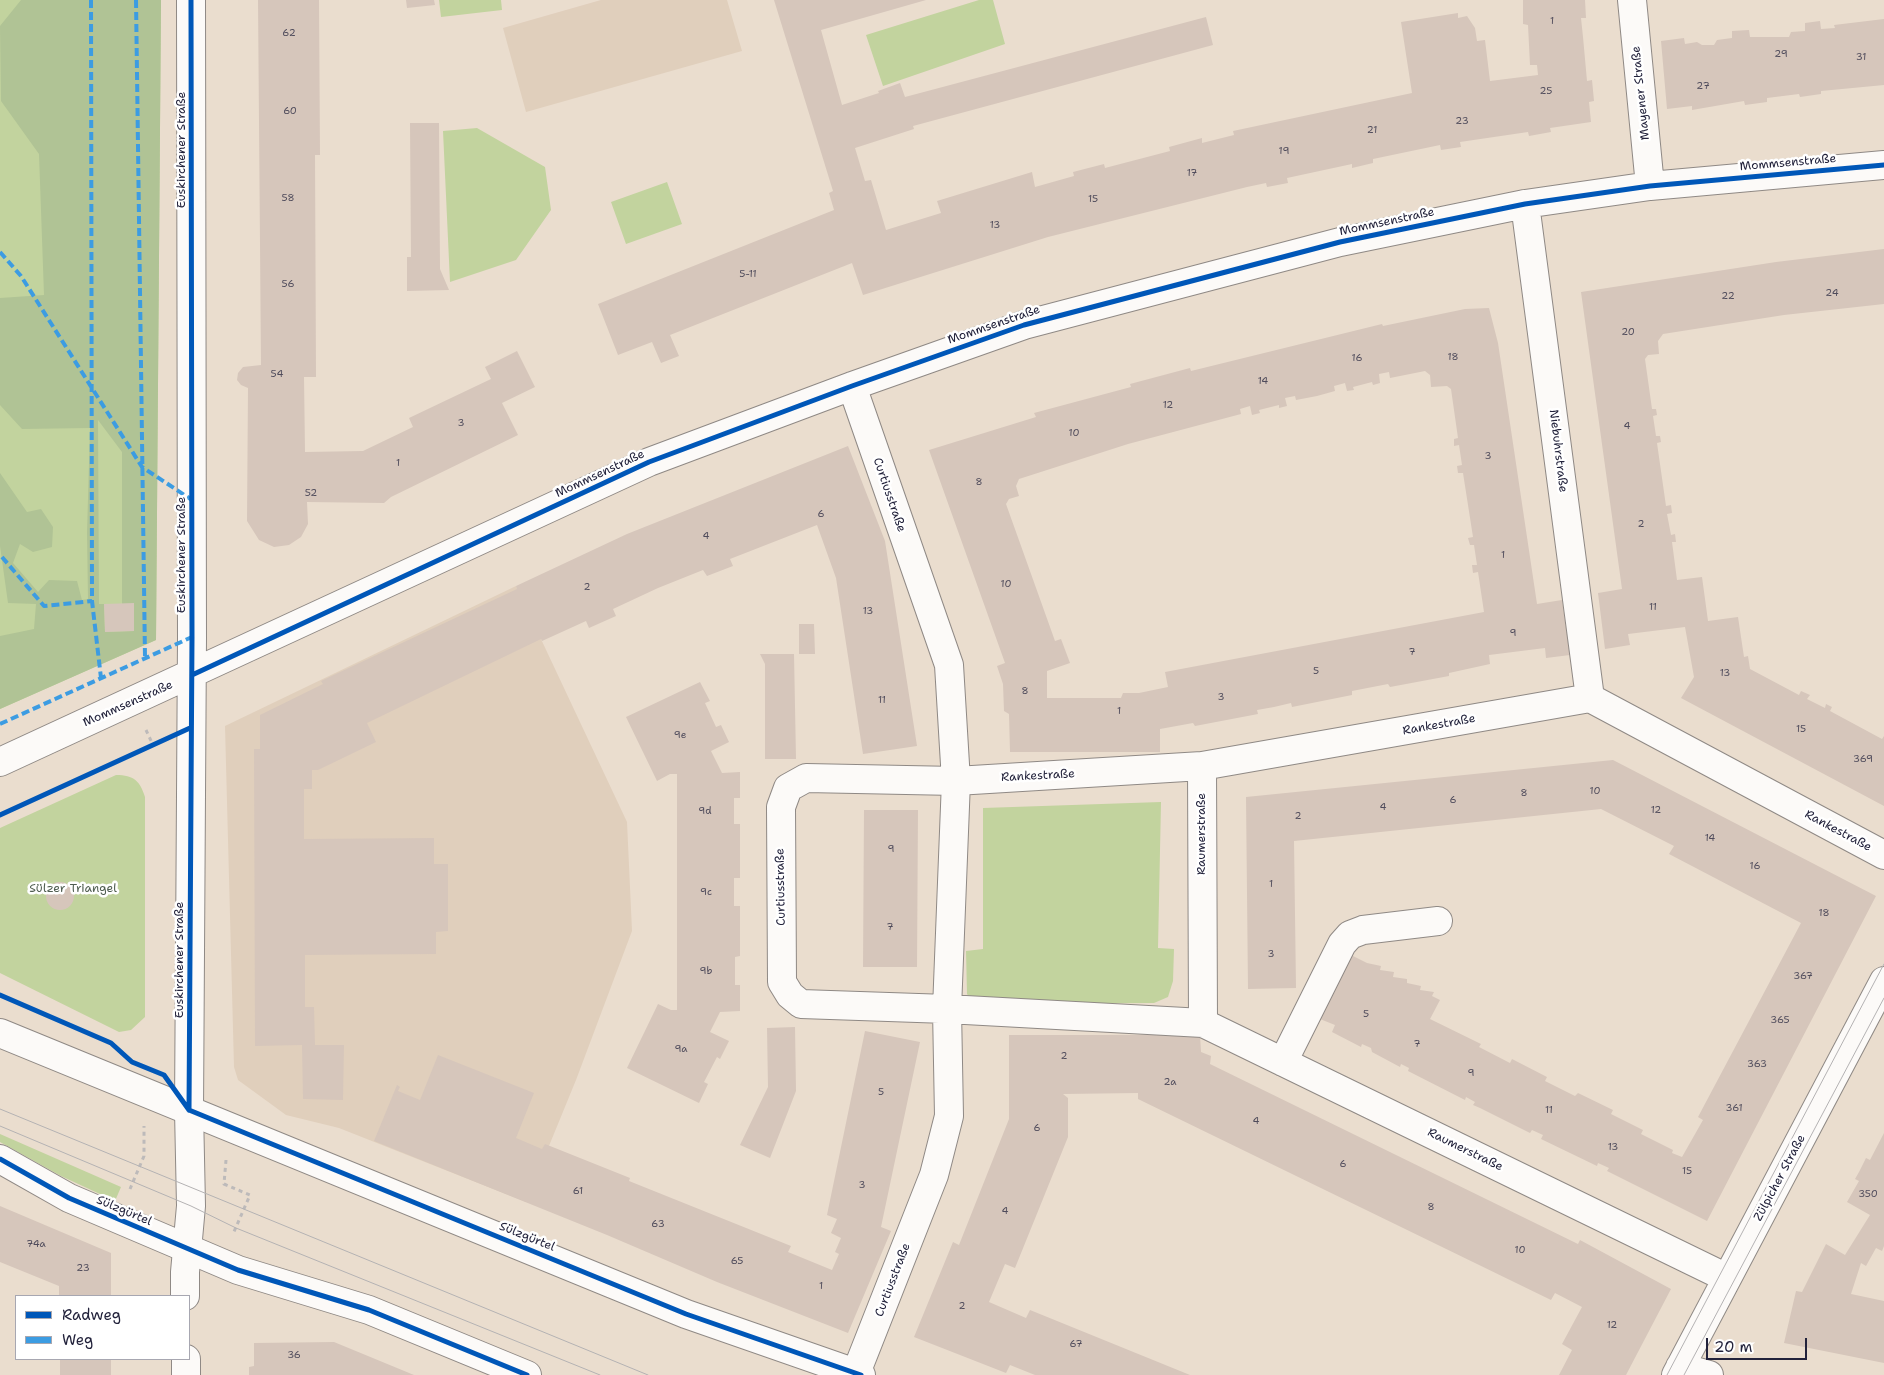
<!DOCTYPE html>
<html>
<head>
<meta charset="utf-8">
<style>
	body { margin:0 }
	#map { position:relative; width:1884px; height:1375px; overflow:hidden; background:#eaddce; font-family:"Shantell Sans",sans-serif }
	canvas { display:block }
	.legend { position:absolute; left:15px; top:1295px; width:175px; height:65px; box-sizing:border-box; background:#fff; border:1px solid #a7a7b1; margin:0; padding:6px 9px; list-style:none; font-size:15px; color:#22223b }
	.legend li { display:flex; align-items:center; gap:10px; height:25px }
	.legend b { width:25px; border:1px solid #a7a7b1 }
	.scale { position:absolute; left:1706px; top:1338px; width:101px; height:22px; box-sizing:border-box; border:2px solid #22223b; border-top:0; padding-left:6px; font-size:15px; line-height:18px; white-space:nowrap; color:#22223b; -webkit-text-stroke:4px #fff; paint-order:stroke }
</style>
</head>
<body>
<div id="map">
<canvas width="1884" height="1375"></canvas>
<ul class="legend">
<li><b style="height:6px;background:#0057b8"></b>Radweg</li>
<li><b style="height:6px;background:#3c9ce2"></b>Weg</li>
</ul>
<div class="scale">20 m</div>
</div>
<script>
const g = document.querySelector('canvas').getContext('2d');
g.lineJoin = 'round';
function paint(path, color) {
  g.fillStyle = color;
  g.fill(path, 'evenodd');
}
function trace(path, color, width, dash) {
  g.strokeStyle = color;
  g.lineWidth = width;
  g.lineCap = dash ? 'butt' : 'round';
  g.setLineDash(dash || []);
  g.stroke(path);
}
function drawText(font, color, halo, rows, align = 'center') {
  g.font = font + ' "Shantell Sans",sans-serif';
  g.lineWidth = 5;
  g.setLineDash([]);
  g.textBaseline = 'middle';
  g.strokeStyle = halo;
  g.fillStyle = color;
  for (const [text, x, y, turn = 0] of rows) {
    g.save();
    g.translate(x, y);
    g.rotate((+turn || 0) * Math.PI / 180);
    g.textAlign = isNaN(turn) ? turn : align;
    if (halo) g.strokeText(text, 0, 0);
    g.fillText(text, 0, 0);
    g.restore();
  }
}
paint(new Path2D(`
	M 601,0 L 727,0 L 742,51 L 526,112 L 503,28 Z
	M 516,586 L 627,822 L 632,931 L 576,1080 L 526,1202 L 339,1128 L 286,1115 L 238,1080 L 234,1067 L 225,726 Z`), '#e0cfbc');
paint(new Path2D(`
	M 0,0 L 161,0 L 156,640 L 0,709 Z
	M 439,0 L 501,0 L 502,10 L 441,17 Z
	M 979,0 L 993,0 L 1005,44 L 883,86 L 866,35 Z
	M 477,128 L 545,167 L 551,210 L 516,260 L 450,282 L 443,131 Z
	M 667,182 L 682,224 L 626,244 L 611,202 Z
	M 116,775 C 134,775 140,781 145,797 L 145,1017 L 131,1030 L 119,1032 L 0,973 L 0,828 Z
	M 1161,802 L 1158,948 L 1174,949 L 1173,981 L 1168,997 L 1154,1003 L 974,1004 L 967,994 L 966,951 L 983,949 L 983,808 Z
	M 0,1134 L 121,1187 L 115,1201 L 61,1176 L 0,1142 Z`), '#c2d39e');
paint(new Path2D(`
	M 21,0 L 161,0 L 156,640 L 0,709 L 0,636 L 34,629 L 36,604 L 8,603 L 0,546 L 0,473 L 27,512 L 41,509 L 53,527 L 52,547 L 33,552 L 20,544 L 13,563 L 38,592 L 49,580 L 77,581 L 82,600 L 88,599 L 87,533 L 90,428 L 22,429 L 0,405 L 0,298 L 44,295 L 39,154 L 1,101 L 0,26 ZM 98,420 L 122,452 L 122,604 L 134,604 L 134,631 L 105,632 L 104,604 L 99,604 Z`), '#b0c395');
paint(new Path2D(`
	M 258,0 L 319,0 L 320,155 L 315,155 L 316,377 L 304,377 L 305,452 L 363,451 L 413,427 L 409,418 L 491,379 L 485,367 L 517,351 L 535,387 L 502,403 L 518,435 L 391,497 L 384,503 L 307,502 L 308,524 L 301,537 L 289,545 L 274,547 L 259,540 L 247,521 L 248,388 L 241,385 L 237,380 L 238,373 L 243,367 L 261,365 Z
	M 406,0 L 434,0 L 435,5 L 407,8 Z
	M 774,0 L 926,0 L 821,30 L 842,105 L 879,93 L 878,91 L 900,83 L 905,97 L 1206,17 L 1213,45 L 913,126 L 914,129 L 855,148 L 865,181 L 871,180 L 886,230 L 941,213 L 937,201 L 1032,172 L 1035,187 L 1074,176 L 1073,172 L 1104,164 L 1105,168 L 1170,151 L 1169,147 L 1202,138 L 1202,143 L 1234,135 L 1233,131 L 1412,93 L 1401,22 L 1458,13 L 1458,18 L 1467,16 L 1475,28 L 1477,41 L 1485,40 L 1490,81 L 1538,75 L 1537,65 L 1530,65 L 1528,25 L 1523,24 L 1523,0 L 1585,0 L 1586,18 L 1581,18 L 1583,37 L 1587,81 L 1592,80 L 1594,101 L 1589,102 L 1591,122 L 1550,128 L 1551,132 L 1529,136 L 1528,132 L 1460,142 L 1461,147 L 1441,150 L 1440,145 L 1373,159 L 1373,163 L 1352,168 L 1352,164 L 1287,178 L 1288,183 L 1267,187 L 1266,183 L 1247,187 L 1048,237 L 863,295 L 852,263 L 670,335 L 679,356 L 661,363 L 652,342 L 618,355 L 598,304 L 834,210 L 829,193 L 833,191 Z
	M 1884,19 L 1884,85 L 1821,91 L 1821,94 L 1800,97 L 1799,94 L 1767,98 L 1767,102 L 1745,105 L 1744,101 L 1692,110 L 1692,106 L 1667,109 L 1661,41 L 1684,38 L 1685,44 L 1697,42 L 1702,45 L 1714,45 L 1717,40 L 1732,38 L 1732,31 L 1749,30 L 1750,37 L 1789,37 L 1791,32 L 1805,31 L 1805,23 L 1820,21 L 1821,29 L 1835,28 L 1834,25 Z
	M 410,123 L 439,123 L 440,269 L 449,290 L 407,291 L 407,257 L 411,257 Z
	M 1884,249 L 1884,304 L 1784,315 L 1663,334 L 1658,341 L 1659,354 L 1648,355 L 1645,359 L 1652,409 L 1656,409 L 1657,415 L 1653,416 L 1656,436 L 1660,436 L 1661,442 L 1657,443 L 1666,506 L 1671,505 L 1672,513 L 1667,514 L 1671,535 L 1675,534 L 1676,542 L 1672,542 L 1677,580 L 1702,577 L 1708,621 L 1738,617 L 1744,657 L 1748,656 L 1750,669 L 1799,695 L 1801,691 L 1810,695 L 1807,699 L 1825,708 L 1826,704 L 1832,707 L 1830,711 L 1882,739 L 1884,736 L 1884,806 L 1681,698 L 1694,677 L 1685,627 L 1628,634 L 1630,645 L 1605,649 L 1598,593 L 1622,589 L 1581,292 L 1776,262 Z
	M 1489,308 L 1498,343 L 1537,604 L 1562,600 L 1570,655 L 1546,658 L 1545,648 L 1489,655 L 1490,664 L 1449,673 L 1449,676 L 1390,687 L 1388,684 L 1352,691 L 1352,695 L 1292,707 L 1291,703 L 1274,707 L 1257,710 L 1258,714 L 1195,726 L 1193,723 L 1160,729 L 1160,752 L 1010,752 L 1009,714 L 1004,711 L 1003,684 L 997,666 L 1005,663 L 929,450 L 1036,417 L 1034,413 L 1131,387 L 1130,384 L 1190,368 L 1191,371 L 1382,324 L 1383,326 L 1465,309 ZM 1425,371 L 1430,375 L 1431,387 L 1447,386 L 1451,389 L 1458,438 L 1454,439 L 1454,446 L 1459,445 L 1462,465 L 1457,466 L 1458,473 L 1463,473 L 1473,537 L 1468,538 L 1470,545 L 1474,545 L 1477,565 L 1472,565 L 1473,573 L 1478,572 L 1484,612 L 1165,672 L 1168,687 L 1139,693 L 1123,693 L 1121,698 L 1047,698 L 1047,671 L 1070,663 L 1061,639 L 1055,641 L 1006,504 L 1009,499 L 1019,496 L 1016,486 L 1019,479 L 1128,444 L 1241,414 L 1240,409 L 1250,406 L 1252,415 L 1260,413 L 1259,410 L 1279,405 L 1279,408 L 1287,406 L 1285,398 L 1295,396 L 1296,400 L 1317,396 L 1335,391 L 1334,386 L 1345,383 L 1347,391 L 1354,390 L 1353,387 L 1372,382 L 1373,385 L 1380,383 L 1379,374 L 1389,372 L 1390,378 Z
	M 848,446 L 885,541 L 917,746 L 863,754 L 836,578 L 817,525 L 730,559 L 733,566 L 707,576 L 703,570 L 658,588 L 613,609 L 616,616 L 589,628 L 586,621 L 542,641 L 541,639 L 367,723 L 376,742 L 318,770 L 312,770 L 312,789 L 304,789 L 304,839 L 434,838 L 434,864 L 448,864 L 448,931 L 436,932 L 436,954 L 305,955 L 305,1007 L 314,1007 L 315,1045 L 344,1045 L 343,1100 L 303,1099 L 302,1045 L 255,1046 L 254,749 L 260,749 L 260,715 L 323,684 L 321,681 L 517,589 L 516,586 L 627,534 Z
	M 134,603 L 134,631 L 105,632 L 104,604 Z
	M 799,624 L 814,624 L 815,654 L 799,654 Z
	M 760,654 L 794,654 L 796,759 L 765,759 L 765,664 Z
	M 700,682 L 710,701 L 705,703 L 716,727 L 721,725 L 729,742 L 711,751 L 722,773 L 740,772 L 740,798 L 734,798 L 734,824 L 740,824 L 740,878 L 734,878 L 734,906 L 740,906 L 740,956 L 735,957 L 735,985 L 740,985 L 740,1011 L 720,1012 L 710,1032 L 729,1041 L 720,1059 L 717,1057 L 704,1082 L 708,1084 L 699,1103 L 627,1068 L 658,1004 L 671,1010 L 677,1010 L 677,774 L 670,774 L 657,781 L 626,717 Z
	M 1613,760 L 1876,896 L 1707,1221 L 1607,1171 L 1609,1168 L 1598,1163 L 1597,1166 L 1541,1139 L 1543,1135 L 1532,1130 L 1530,1133 L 1480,1108 L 1473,1105 L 1475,1102 L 1466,1097 L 1465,1100 L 1408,1071 L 1409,1068 L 1401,1064 L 1400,1067 L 1372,1052 L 1371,1048 L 1362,1044 L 1361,1047 L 1332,1032 L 1335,1025 L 1320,1019 L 1351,955 L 1367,963 L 1381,966 L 1380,970 L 1394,972 L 1393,977 L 1407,979 L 1407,983 L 1421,986 L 1420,990 L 1434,992 L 1432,996 L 1440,1000 L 1430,1019 L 1481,1044 L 1479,1047 L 1510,1063 L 1512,1059 L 1547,1077 L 1545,1081 L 1575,1096 L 1578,1093 L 1613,1110 L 1611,1114 L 1643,1130 L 1641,1134 L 1673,1150 L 1672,1153 L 1682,1157 L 1703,1120 L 1698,1117 L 1801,923 L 1669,854 L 1674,846 L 1601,809 L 1294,841 L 1296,988 L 1248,989 L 1246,797 Z
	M 864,810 L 918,810 L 917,967 L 863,967 Z
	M46 896a14 14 0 1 1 28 0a14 14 0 1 1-28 0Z
	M 795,1027 L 796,1091 L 770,1158 L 740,1145 L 768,1087 L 767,1028 Z
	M 865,1031 L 920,1042 L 881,1227 L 891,1231 L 848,1333 L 717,1282 L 607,1235 L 374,1141 L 397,1085 L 400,1087 L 398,1091 L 420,1100 L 438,1055 L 534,1093 L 516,1138 L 542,1149 L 545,1144 L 630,1178 L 629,1181 L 791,1246 L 788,1252 L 832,1270 L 839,1254 L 835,1252 L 841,1238 L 831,1233 L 837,1219 L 827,1215 Z
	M 1009,1035 L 1200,1035 L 1201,1052 L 1211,1056 L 1210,1064 L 1578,1244 L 1580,1240 L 1671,1289 L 1626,1375 L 1559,1375 L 1572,1350 L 1562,1344 L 1582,1307 L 1555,1293 L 1551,1300 L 1138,1099 L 1138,1093 L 1063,1094 L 1068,1098 L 1068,1137 L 1015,1268 L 1005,1264 L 989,1302 L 1026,1318 L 1030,1310 L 1190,1375 L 1035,1375 L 1010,1365 L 1006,1373 L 914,1337 L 953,1242 L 959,1245 L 1009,1119 Z
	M 1884,1133 L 1884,1246 L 1882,1251 L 1876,1248 L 1866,1266 L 1861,1263 L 1851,1294 L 1884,1301 L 1884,1363 L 1784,1343 L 1796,1291 L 1802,1292 L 1826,1244 L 1845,1255 L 1870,1215 L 1847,1202 L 1859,1181 L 1855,1179 L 1859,1172 L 1866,1158 L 1870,1160 Z
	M 0,1206 L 111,1253 L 111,1296 L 59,1296 L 59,1286 L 0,1262 Z
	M 334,1342 L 414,1375 L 249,1375 L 249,1367 L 254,1366 L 254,1343 Z
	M 60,1359 L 111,1359 L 111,1375 L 60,1375 Z`), '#d6c6bb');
const minor = new Path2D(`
	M 1632,0 L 1650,186
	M 1525,204 L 1590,698
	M 852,386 L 949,665 L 956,781 L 947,1009 L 949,1116 L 934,1175 L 856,1373
	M 0,762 L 649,462 L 852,386 L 1024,325 L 1340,242 L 1525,204 L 1650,186 L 1884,165
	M 1202,766 L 1203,1023
	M 1283,1062 L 1342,944 L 1350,935 L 1363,930 L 1438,921
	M 1727,1278 L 1203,1023 L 947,1009 L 801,1004 L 790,995 L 782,982 L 781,807 L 788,788 L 806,778 L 956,781 L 1202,766 L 1590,698 L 1884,855
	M 185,1296 L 185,1272 L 191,1206 L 189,1110 L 192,637 L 191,0
	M 186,1359 L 186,1375
	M 1680,1367 L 1709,1375
	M 1676,1375 L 1884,981`);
const major = new Path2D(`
	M 0,1033 L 686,1314 L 861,1375
	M 0,1159 L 69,1198 L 238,1270 L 369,1310 L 527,1375`);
trace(minor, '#8f8985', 30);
trace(major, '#8f8985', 30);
trace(new Path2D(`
	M 146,730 L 153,745
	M 226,1160 L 224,1184 L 250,1195 L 233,1234
	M 130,1189 L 144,1156 L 144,1126`), '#bdbaba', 3, [4, 4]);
trace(minor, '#fcfaf8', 28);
trace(major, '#fcfaf8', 28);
trace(new Path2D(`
	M 0,1109 L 648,1375
	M 0,1126 L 191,1206 L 236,1228 L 600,1375
	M 1667,1375 L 1884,964
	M 1684,1375 L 1884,998`), '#b4b2b3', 1);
trace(new Path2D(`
	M 91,0 L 92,601 L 101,678
	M 136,0 L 145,658
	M 0,252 L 21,276 L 142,467 L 192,500
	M 2,557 L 44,606 L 92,601
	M 0,724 L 192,637`), '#3c9ce2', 4, [8, 4]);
trace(new Path2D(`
	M 192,675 L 649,462 L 852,386 L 1024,325 L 1340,242 L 1525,204 L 1650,186 L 1884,165
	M 0,815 L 190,728
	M 0,995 L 111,1043 L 132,1062 L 164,1075 L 189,1110
	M 189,1110 L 192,637 L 191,0
	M 189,1110 L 686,1314 L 861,1375
	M 0,1159 L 69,1198 L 238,1270 L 369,1310 L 527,1375`), '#0057b8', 5);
drawText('10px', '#4f4b5b', null, [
	["1",1552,21],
	["62",289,33],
	["29",1781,54],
	["31",1861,57],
	["27",1703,86],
	["25",1546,91],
	["60",290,111],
	["23",1462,121],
	["21",1372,130],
	["19",1284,151],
	["17",1192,173],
	["58",288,198],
	["15",1093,199],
	["13",995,225],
	["5-11",748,274],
	["56",288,284],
	["24",1832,293],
	["22",1728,296],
	["20",1628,332],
	["18",1453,357],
	["16",1357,358],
	["54",277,374],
	["14",1263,381],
	["12",1168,405],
	["3",461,423],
	["4",1627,426],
	["10",1074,433],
	["3",1488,456],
	["1",398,463],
	["8",979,482],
	["52",311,493],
	["6",821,514],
	["2",1641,524],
	["4",706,536],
	["1",1503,555],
	["10",1006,584],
	["2",587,587],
	["11",1653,607],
	["13",868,611],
	["9",1513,633],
	["7",1412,652],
	["5",1316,671],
	["13",1725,673],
	["8",1025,691],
	["3",1221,697],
	["11",882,700],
	["1",1119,711],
	["15",1801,729],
	["9e",680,735],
	["369",1863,759],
	["10",1595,791],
	["8",1524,793],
	["6",1453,800],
	["4",1383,807],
	["12",1656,810],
	["9d",705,811],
	["2",1298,816],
	["14",1710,838],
	["9",891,849],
	["16",1755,866],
	["1",1271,884],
	["9c",706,892],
	["18",1824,913],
	["7",890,927],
	["3",1271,954],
	["9b",706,971],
	["367",1803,976],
	["5",1366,1014],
	["365",1780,1020],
	["7",1417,1044],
	["9a",681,1049],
	["2",1064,1056],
	["363",1757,1064],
	["9",1471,1073],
	["2a",1170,1082],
	["5",881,1092],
	["361",1734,1108],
	["11",1549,1110],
	["4",1256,1121],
	["6",1037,1128],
	["13",1613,1147],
	["6",1343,1164],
	["15",1687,1171],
	["3",862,1185],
	["61",578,1191],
	["350",1868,1194],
	["8",1431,1207],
	["4",1005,1211],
	["63",658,1224],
	["74a",36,1244],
	["10",1520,1250],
	["65",737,1261],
	["23",83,1268],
	["1",821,1286],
	["2",962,1306],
	["12",1612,1325],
	["67",1076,1344],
	["36",294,1355]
]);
drawText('12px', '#22223b', '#fff', [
	["Mayener Straße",1641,93,-96],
	["Euskirchener Straße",182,150,-90],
	["Mommsenstraße",1788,163,-5],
	["Mommsenstraße",1387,222,-12],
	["Mommsenstraße",994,325,-19],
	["Niebuhrstraße",1558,451,83],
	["Mommsenstraße",600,474,-25],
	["Curtiusstraße",889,495,71],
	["Euskirchener Straße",182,555,-90],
	["Mommsenstraße",128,704,-24],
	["Rankestraße",1439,725,-10],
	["Rankestraße",1038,776,-3],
	["Rankestraße",1838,831,28],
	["Raumerstraße",1202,834,-90],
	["Curtiusstraße",781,887,-91],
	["Euskirchener Straße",180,960,-90],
	["Raumerstraße",1465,1150,26],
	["Zülpicher Straße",1780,1178,-62],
	["Sülzgürtel",124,1211,23],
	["Sülzgürtel",527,1237,22],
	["Curtiusstraße",893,1280,-69]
]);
drawText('12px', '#4f5d50', '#fff', [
	["Sülzer Triangel",73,889]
]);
</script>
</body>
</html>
